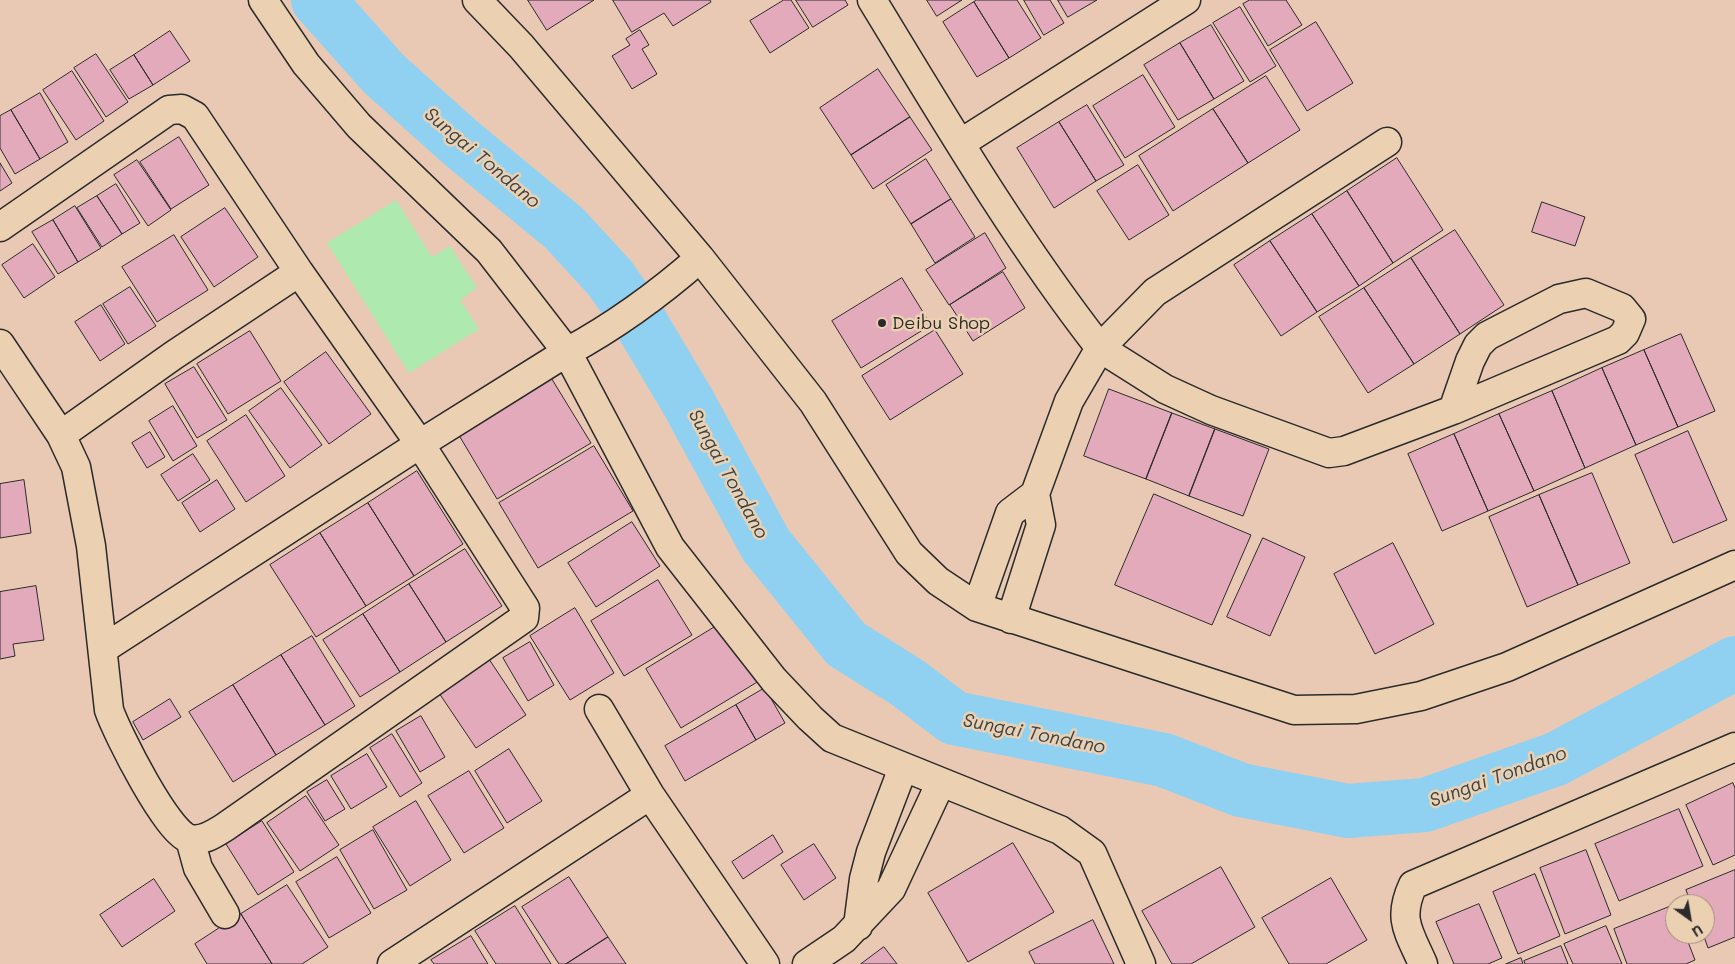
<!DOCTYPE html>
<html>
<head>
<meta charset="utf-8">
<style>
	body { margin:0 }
	#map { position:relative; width:1735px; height:964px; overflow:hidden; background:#e9c9b4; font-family:Mali,sans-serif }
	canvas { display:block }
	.north { position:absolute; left:1665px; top:894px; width:50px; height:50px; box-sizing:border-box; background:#ebd1b2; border:1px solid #9e8f7c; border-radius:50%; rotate:148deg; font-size:14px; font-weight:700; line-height:20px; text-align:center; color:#2b2b2b }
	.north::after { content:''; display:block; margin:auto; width:18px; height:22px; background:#2b2b2b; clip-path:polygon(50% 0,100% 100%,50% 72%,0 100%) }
</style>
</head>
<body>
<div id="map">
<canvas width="1735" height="964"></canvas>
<div class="north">U</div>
</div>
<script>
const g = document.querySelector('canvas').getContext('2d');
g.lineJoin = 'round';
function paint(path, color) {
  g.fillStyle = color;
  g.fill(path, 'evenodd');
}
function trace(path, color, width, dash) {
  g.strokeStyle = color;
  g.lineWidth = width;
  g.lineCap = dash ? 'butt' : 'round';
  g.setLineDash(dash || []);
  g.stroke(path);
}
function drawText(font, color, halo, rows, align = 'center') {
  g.font = font + ' Mali,sans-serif';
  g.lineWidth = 5;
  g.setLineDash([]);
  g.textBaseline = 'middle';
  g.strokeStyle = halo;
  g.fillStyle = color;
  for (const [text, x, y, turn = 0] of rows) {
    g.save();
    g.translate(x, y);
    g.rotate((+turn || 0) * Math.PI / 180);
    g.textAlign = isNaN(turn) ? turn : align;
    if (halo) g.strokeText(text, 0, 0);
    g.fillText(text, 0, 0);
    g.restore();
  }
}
paint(new Path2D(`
	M 396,200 L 432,257 L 450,246 L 477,288 L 460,300 L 479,329 L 409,373 L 327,243 Z`), '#aeeaaf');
trace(new Path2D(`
	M 318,0 L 384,74 L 461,143 L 564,228 L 610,278 L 638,318 L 688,402 L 766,545 L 846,644 L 908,683 L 954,718 L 1164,760 L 1241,790 L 1348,811 L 1425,805 L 1556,759 L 1735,663`), '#90d1f1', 54);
const building = new Path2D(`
	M 528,0 L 594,0 L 547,30 Z
	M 613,0 L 710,0 L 711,2 L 673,26 L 664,13 L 632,32 Z
	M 784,0 L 791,0 L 809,28 L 770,53 L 750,21 Z
	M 796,0 L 845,0 L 848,5 L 813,27 Z
	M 927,0 L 962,0 L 937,16 Z
	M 977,0 L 1017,0 L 1041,38 L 1009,58 L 974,2 Z
	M 1024,0 L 1050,0 L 1064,23 L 1044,35 Z
	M 1058,0 L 1097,0 L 1068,17 Z
	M 1250,0 L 1286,0 L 1302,25 L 1268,46 L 1243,4 Z
	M 974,2 L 1009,58 L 977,77 L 943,22 Z
	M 1240,7 L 1276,66 L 1250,82 L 1213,23 Z
	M 1316,22 L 1353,83 L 1307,111 L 1270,50 Z
	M 1211,25 L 1244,81 L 1214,99 L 1180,43 Z
	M 640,30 L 649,45 L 642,49 L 657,74 L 632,89 L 612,56 L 630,45 L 626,39 Z
	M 170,31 L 190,61 L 153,85 L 134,55 Z
	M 1180,43 L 1214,99 L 1178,120 L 1144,65 Z
	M 96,54 L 128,102 L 106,117 L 74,68 Z
	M 134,55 L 153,85 L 129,99 L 110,70 Z
	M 878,69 L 910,117 L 851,155 L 820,108 Z
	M 72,71 L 104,121 L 76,140 L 43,90 Z
	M 1143,75 L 1175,127 L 1125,158 L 1093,106 Z
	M 1266,76 L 1300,130 L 1248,163 L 1213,109 Z
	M 40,93 L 68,142 L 40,159 L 11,110 Z
	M 1087,105 L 1124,165 L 1096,181 L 1059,122 Z
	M 1213,109 L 1248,163 L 1173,211 L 1139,156 Z
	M 11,110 L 40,159 L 15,174 L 0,148 L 0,116 Z
	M 910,117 L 932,150 L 873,189 L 851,155 Z
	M 1059,122 L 1096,181 L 1054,208 L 1017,148 Z
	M 179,137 L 209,185 L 171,209 L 140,162 Z
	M 1397,158 L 1443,230 L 1393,263 L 1347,191 Z
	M 926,159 L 951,199 L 911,224 L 886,185 Z
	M 137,160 L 171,210 L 148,226 L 114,175 Z
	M 0,163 L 12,183 L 0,191 Z
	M 1138,165 L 1169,215 L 1129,240 L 1097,191 Z
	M 116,184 L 140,223 L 122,234 L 97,196 Z
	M 1347,191 L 1393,263 L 1359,286 L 1312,214 Z
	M 97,196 L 122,234 L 102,247 L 77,208 Z
	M 951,199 L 975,237 L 935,263 L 911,224 Z
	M 1542,202 L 1585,217 L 1575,246 L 1532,232 Z
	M 75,206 L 101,248 L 78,262 L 53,220 Z
	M 225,208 L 258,257 L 214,287 L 181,237 Z
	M 1312,214 L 1359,286 L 1317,312 L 1270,241 Z
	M 53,220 L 78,262 L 58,274 L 32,232 Z
	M 1455,230 L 1504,305 L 1460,334 L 1411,258 Z
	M 985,233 L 1006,268 L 949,305 L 926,270 Z
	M 174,235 L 208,290 L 157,322 L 122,267 Z
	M 1270,241 L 1317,312 L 1281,336 L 1234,265 Z
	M 33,244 L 55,277 L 24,298 L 2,265 Z
	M 1411,258 L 1460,334 L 1414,364 L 1364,288 Z
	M 1003,272 L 1025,308 L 973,341 L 950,305 Z
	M 902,278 L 931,325 L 861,368 L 832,321 Z
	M 130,287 L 156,326 L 128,344 L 103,304 Z
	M 1364,288 L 1414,364 L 1368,393 L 1319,317 Z
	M 101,305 L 125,344 L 100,361 L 75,322 Z
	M 935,330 L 963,374 L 890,420 L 862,376 Z
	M 250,331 L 281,381 L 228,414 L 197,364 Z
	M 1681,334 L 1715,411 L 1678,427 L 1644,350 Z
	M 1644,350 L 1678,427 L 1636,445 L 1602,368 Z
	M 326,352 L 371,414 L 329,444 L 284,382 Z
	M 194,367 L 227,420 L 197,438 L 165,384 Z
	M 1602,368 L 1636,445 L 1585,468 L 1552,391 Z
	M 550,376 L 591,443 L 497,499 L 457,432 Z
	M 281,388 L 322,445 L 290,468 L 249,411 Z
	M 1109,389 L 1172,413 L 1146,479 L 1084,456 Z
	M 1552,391 L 1585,468 L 1534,491 L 1499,414 Z
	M 173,406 L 197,446 L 173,461 L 149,421 Z
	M 1172,413 L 1215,429 L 1189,496 L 1146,479 Z
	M 1499,414 L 1534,491 L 1488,511 L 1454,434 Z
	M 246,415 L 285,476 L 246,502 L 207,441 Z
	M 1215,429 L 1269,449 L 1243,516 L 1189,496 Z
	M 1688,431 L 1727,520 L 1673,543 L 1635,455 Z
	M 150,432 L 165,457 L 147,468 L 132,443 Z
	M 1454,434 L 1488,511 L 1442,531 L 1408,454 Z
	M 594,446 L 633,511 L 538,568 L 499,503 Z
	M 193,454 L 210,480 L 178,501 L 161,475 Z
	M 417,471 L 463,544 L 414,576 L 368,503 Z
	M 1592,473 L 1630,563 L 1578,585 L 1539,495 Z
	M 24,480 L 31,533 L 0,538 L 0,484 Z
	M 217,480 L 235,509 L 200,532 L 182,503 Z
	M 1154,494 L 1251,535 L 1212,625 L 1115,585 Z
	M 1539,495 L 1578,585 L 1527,607 L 1489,517 Z
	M 368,503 L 414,576 L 366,606 L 320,533 Z
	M 632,522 L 660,566 L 596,607 L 568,563 Z
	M 320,533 L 366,606 L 316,637 L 270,565 Z
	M 1263,538 L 1305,557 L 1270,636 L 1227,617 Z
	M 1393,543 L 1434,624 L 1375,654 L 1334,574 Z
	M 465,549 L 502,606 L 446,642 L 409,584 Z
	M 658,580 L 692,635 L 624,676 L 591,621 Z
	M 409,584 L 446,642 L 400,672 L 363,614 Z
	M 36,586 L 44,640 L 13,644 L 15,656 L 0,659 L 0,592 Z
	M 575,608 L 614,673 L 570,700 L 530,636 Z
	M 363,614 L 400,672 L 360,697 L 323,640 Z
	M 723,622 L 759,681 L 681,728 L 646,669 Z
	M 312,636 L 355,706 L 325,725 L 281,655 Z
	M 530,642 L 554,685 L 528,701 L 503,658 Z
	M 281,655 L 325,725 L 276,755 L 233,685 Z
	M 487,656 L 526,715 L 476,748 L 437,690 Z
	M 233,685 L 276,755 L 233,782 L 189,712 Z
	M 765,688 L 785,723 L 756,740 L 736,705 Z
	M 170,699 L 181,717 L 143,740 L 133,722 Z
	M 736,705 L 756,740 L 685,781 L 665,746 Z
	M 421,716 L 445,757 L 420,772 L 396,731 Z
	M 392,734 L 422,783 L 400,797 L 370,748 Z
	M 509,749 L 542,801 L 507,823 L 475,771 Z
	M 367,754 L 387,787 L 351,809 L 331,776 Z
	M 469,771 L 504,828 L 464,853 L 428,796 Z
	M 327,780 L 345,809 L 325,821 L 307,792 Z
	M 1733,783 L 1735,788 L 1735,855 L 1713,865 L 1686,805 Z
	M 306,796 L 339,845 L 300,871 L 267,823 Z
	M 416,801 L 451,860 L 410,886 L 373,827 Z
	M 1679,809 L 1703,866 L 1619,901 L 1595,844 Z
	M 262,821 L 294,872 L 258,895 L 226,844 Z
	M 373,830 L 407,890 L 374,909 L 340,850 Z
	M 773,835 L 783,852 L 743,879 L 732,862 Z
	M 1013,843 L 1054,912 L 968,962 L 928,893 Z
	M 814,844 L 836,878 L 804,900 L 781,865 Z
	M 1586,850 L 1611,915 L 1565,934 L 1540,868 Z
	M 337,857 L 371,913 L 329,938 L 296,882 Z
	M 1221,867 L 1255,927 L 1191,964 L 1172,964 L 1142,911 Z
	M 1735,870 L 1735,937 L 1708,948 L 1703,934 L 1705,934 L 1705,904 L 1691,904 L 1686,890 Z
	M 1535,874 L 1560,936 L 1518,954 L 1493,892 Z
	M 569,877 L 608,937 L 566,964 L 559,964 L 522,907 Z
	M 1331,878 L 1367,940 L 1326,964 L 1289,964 L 1262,918 Z
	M 154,879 L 175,911 L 122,947 L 100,915 Z
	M 287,885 L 328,947 L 302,964 L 272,964 L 241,914 Z
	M 1479,904 L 1502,958 L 1488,964 L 1454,964 L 1436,922 Z
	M 1674,905 L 1675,934 L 1685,934 L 1695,960 L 1686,964 L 1627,964 L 1614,929 Z
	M 515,906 L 551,964 L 496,964 L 475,931 Z
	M 241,914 L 272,964 L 207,964 L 195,944 Z
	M 1093,920 L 1114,964 L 1035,964 L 1029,952 Z
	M 1606,926 L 1622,964 L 1573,964 L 1564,944 Z
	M 471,936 L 488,964 L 434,964 L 431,960 Z
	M 608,937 L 626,964 L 566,964 Z
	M 1561,946 L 1568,964 L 1525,964 L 1524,961 Z
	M 884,947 L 897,964 L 861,964 Z
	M 1521,958 L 1523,964 L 1506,964 Z`);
paint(building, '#e3aabc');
trace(building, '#2b2b2b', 1);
const minor = new Path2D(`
	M 263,0 L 306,64 L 359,126 L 489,251 L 567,352 C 615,326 659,294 700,258
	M 477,0 L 521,46 L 700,258 L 813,402 L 909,553 L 938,581 L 977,607 L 1294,710 L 1356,709 L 1421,696 L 1507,667 L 1735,565
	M 872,0 C 944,118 1015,239 1100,348 L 1155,292 L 1387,142
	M 961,143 L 1186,0
	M 0,227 L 169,110 L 182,109 L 195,116 L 299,272 L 420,444 L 525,608 L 524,618 L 225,827 C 215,833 203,842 190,839 C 168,835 117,733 109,710 L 91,546 L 76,467 L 61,435 L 0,344
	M 61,435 L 174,355 L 299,272
	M 977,607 L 1010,513 L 1035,494
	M 1011,619 L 1041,525 L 1035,494 L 1069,401 L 1100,348 L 1165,389 L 1211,410 L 1329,453 L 1344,451 L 1453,410 L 1618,340 L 1625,333 L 1631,319 L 1622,308 L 1586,293 L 1559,299 L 1487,336 L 1478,345 L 1470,361 L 1453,410
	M 103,649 L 420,444 L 567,352 L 670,547 L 774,680 L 810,718 L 832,738 L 1060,830 L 1092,853 L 1141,964
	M 599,709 L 650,795 L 765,964
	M 190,839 L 198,868 L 225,914
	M 858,926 L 864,879 L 871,852 L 903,768
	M 392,964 L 650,795
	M 807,964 L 844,939 L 891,889 L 941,782
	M 1423,964 C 1409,932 1397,919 1413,885 L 1735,747`);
trace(minor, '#2b2b2b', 31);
trace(minor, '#ebd1b2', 28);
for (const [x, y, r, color] of [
	[882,323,5,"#2b2b2b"]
]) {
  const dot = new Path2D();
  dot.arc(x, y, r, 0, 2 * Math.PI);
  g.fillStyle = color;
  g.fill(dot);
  trace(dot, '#ebd1b2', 2);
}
drawText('18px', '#2b2b2b', '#ebd1b2', [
	["Deibu Shop",892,323]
], 'left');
drawText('italic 19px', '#3a4449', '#ebd1b2', [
	["Sungai Tondano",482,158,40],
	["Sungai Tondano",728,474,61],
	["Sungai Tondano",1034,734,11],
	["Sungai Tondano",1498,777,-20]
]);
</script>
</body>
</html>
